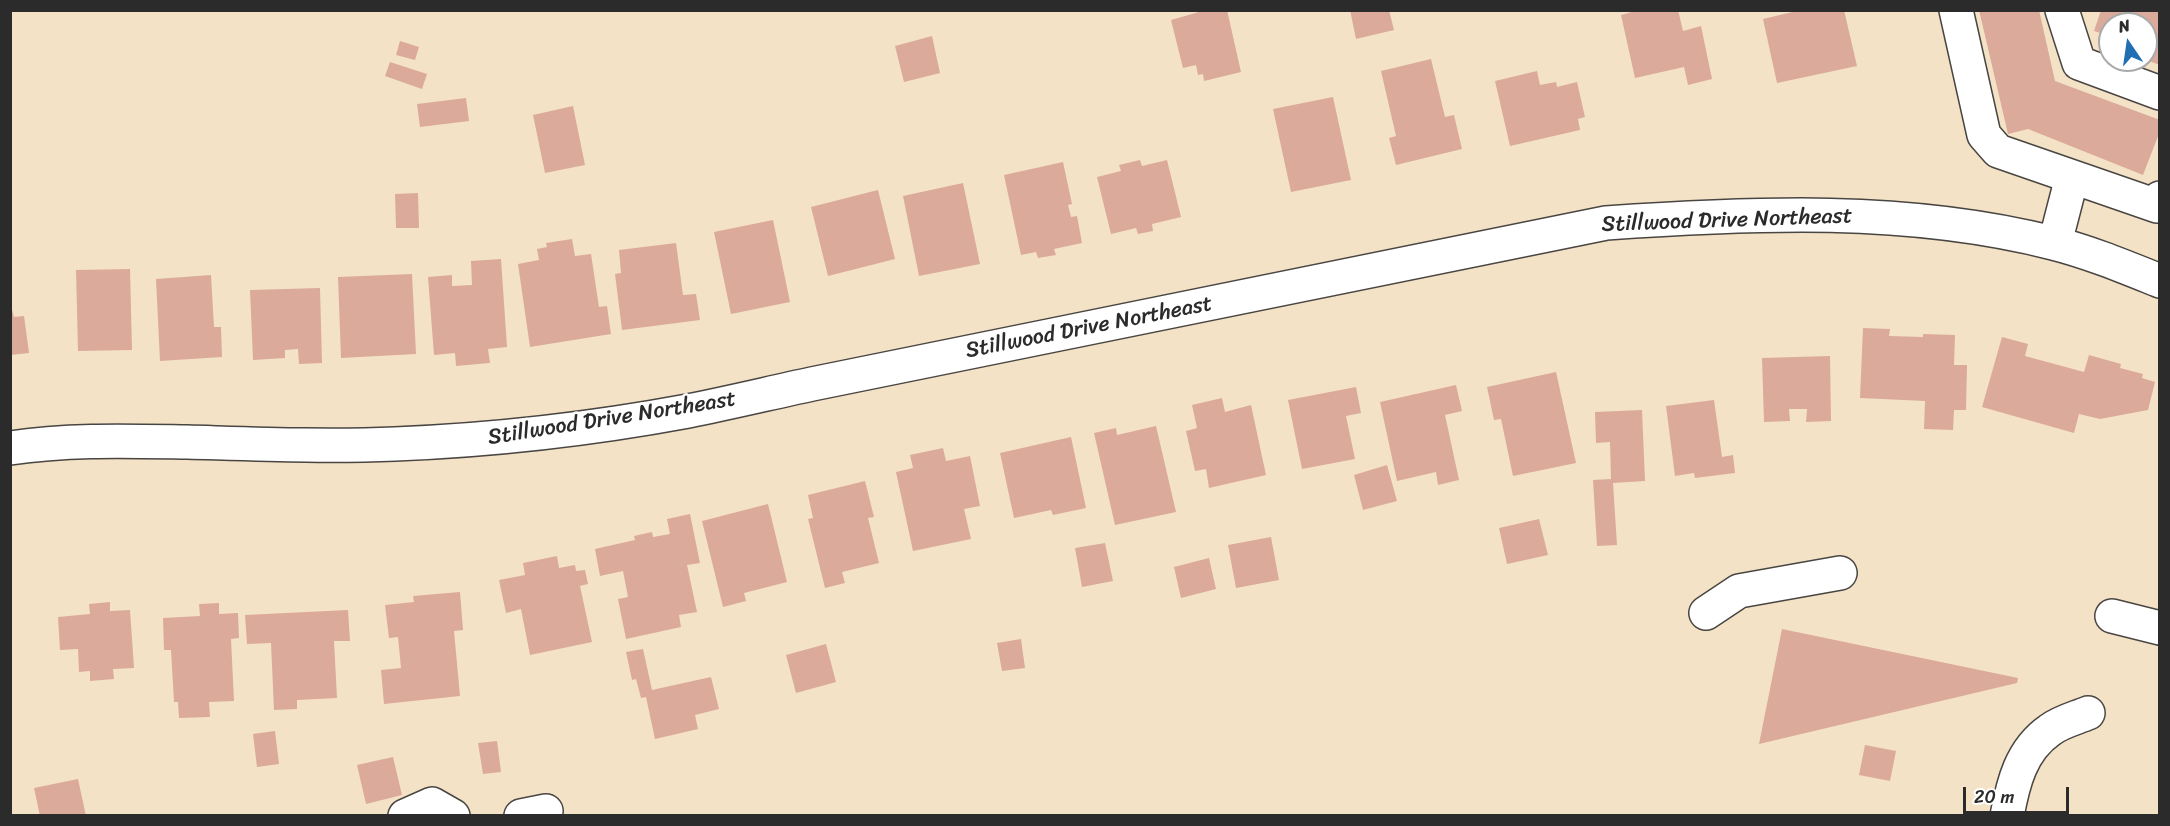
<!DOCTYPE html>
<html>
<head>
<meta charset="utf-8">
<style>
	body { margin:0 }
	#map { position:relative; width:2170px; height:826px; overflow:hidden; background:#f4e2c7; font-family:Sriracha,sans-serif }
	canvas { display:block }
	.frame { position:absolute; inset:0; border:12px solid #2b2b2b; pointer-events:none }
	.north { position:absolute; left:2098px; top:12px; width:60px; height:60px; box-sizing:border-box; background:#fff; border:2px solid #aaa; border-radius:50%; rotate:347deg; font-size:16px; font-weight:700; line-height:24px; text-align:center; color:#2b2b2b }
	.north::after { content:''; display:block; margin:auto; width:21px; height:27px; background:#1f6fb2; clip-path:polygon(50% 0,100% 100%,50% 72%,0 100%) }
	.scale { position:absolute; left:1963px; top:787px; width:106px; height:27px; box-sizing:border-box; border:3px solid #2b2b2b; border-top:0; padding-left:8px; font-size:18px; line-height:21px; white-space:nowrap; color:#2b2b2b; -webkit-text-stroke:4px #fff; paint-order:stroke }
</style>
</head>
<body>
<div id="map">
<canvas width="2170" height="826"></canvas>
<div class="frame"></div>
<div class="north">N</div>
<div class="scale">20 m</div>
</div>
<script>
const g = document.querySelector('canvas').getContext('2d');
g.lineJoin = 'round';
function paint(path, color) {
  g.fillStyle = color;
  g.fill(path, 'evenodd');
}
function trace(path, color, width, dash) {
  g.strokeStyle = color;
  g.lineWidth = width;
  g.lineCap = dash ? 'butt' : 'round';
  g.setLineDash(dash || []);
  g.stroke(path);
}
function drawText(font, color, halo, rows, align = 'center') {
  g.font = font + ' Sriracha,sans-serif';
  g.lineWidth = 5;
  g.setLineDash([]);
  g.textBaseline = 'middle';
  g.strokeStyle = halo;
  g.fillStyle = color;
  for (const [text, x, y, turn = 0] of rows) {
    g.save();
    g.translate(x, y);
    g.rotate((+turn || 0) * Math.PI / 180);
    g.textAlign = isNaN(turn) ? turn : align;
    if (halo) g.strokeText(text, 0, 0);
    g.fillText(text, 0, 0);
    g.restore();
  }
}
paint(new Path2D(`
	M 1206,10 L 1227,10 L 1241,72 L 1204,81 L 1203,74 L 1198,75 L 1196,65 L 1183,68 L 1171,20 Z
	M 1350,10 L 1389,10 L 1394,30 L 1356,39 Z
	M 1639,10 L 1678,10 L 1683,31 L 1701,26 L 1712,79 L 1688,85 L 1684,67 L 1635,78 L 1621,15 Z
	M 1801,10 L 1844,10 L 1857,66 L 1777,83 L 1763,19 Z
	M 1979,10 L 2039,10 L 2055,81 L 2160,120 L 2160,131 L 2143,175 L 2028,129 L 2008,134 Z
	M 2101,10 L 2160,10 L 2160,65 L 2146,60 L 2148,50 L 2146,49 L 2146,24 L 2110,24 L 2110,36 L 2094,31 Z
	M 932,36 L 940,73 L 904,82 L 895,46 Z
	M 400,41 L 419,47 L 415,60 L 396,55 Z
	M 1431,59 L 1445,117 L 1454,115 L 1462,149 L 1396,165 L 1389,138 L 1396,136 L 1381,71 Z
	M 390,62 L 427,74 L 422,89 L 385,76 Z
	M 1537,71 L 1540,85 L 1556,82 L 1557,87 L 1577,82 L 1585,117 L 1578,119 L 1580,130 L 1510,146 L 1495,81 Z
	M 1333,97 L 1351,180 L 1291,192 L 1273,109 Z
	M 466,98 L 469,121 L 420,127 L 417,104 Z
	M 573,106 L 585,165 L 545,173 L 533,115 Z
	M 1140,160 L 1142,166 L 1167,160 L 1181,217 L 1152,224 L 1153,231 L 1138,234 L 1136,228 L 1111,234 L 1097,177 L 1121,171 L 1119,165 Z
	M 1063,162 L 1072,204 L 1068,205 L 1071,217 L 1077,216 L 1082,243 L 1054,249 L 1056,255 L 1038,258 L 1036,252 L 1021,255 L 1004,175 Z
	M 963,183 L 980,264 L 919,276 L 903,196 Z
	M 878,190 L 895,259 L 828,276 L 811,207 Z
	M 418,193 L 419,228 L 396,228 L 395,194 Z
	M 773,220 L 790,302 L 731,314 L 714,232 Z
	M 572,239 L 575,256 L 591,254 L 599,307 L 607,306 L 611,334 L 530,347 L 518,264 L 539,260 L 537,249 L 547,247 L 546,243 Z
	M 676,243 L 683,295 L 696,294 L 700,320 L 622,330 L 615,274 L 621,273 L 619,250 Z
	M 501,259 L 507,347 L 488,349 L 490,363 L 456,366 L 455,353 L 434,355 L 428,277 L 452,275 L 452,286 L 472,285 L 471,261 Z
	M 130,269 L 132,350 L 78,351 L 76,270 Z
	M 412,274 L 416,354 L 341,358 L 338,277 Z
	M 211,275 L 214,327 L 221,327 L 222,357 L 160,361 L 156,279 Z
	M 320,288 L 322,363 L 299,364 L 298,349 L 285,350 L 285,358 L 253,360 L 250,290 Z
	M 10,302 L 14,317 L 24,316 L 29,353 L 10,355 Z
	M 1863,328 L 1890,329 L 1889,336 L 1923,337 L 1923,334 L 1955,335 L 1954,365 L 1967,365 L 1966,410 L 1954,410 L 1953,430 L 1924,429 L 1925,401 L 1860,398 Z
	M 2002,337 L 2028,344 L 2025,356 L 2084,372 L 2089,355 L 2121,364 L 2120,368 L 2143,374 L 2142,378 L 2155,382 L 2148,410 L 2100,419 L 2079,414 L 2074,433 L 1982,407 Z
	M 1830,356 L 1831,421 L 1806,422 L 1807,409 L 1789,409 L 1790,421 L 1764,422 L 1762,358 Z
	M 1556,372 L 1576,463 L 1513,476 L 1501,419 L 1494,420 L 1487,387 Z
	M 1456,385 L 1462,411 L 1445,415 L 1459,480 L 1438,485 L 1436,472 L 1397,481 L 1380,402 Z
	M 1356,387 L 1361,413 L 1346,416 L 1355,459 L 1302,469 L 1288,400 Z
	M 1222,398 L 1225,412 L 1251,405 L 1266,475 L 1209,488 L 1206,469 L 1195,471 L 1186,431 L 1197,428 L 1192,405 Z
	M 1714,400 L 1722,457 L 1733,455 L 1735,473 L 1695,478 L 1694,473 L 1675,476 L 1666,406 Z
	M 1642,410 L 1645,481 L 1613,483 L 1617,545 L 1597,546 L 1593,480 L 1611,479 L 1610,442 L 1596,443 L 1595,412 Z
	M 1156,426 L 1176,512 L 1115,525 L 1094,433 L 1116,428 L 1117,435 Z
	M 1071,437 L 1086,508 L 1053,515 L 1051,510 L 1014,518 L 1000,453 Z
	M 943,448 L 946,461 L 970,456 L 980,506 L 964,509 L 971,539 L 913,551 L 896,472 L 913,468 L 910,455 Z
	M 1387,465 L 1397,501 L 1363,510 L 1354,475 Z
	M 865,481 L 874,517 L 868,518 L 879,563 L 842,572 L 845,583 L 825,588 L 808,519 L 813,518 L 808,495 Z
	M 768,504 L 787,582 L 744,593 L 746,601 L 723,607 L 702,521 Z
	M 690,514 L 700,563 L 687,565 L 697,612 L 679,615 L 681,627 L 626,639 L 618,599 L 628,597 L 623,571 L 600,576 L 595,549 L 635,540 L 634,536 L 652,532 L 653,537 L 670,534 L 667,519 Z
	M 1539,519 L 1548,555 L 1507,564 L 1499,528 Z
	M 1271,537 L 1279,580 L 1236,588 L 1228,545 Z
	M 1105,543 L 1113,581 L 1082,587 L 1075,548 Z
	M 557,556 L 559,568 L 575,565 L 576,571 L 585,570 L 588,584 L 580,586 L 592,642 L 530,655 L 521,609 L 506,613 L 499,580 L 525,575 L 523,563 Z
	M 1209,558 L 1216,589 L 1181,598 L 1174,567 Z
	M 460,592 L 463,630 L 454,631 L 460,696 L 384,704 L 381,670 L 401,668 L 398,637 L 389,638 L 385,605 L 414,602 L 413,596 Z
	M 110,602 L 110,611 L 130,610 L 134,668 L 113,669 L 114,679 L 90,681 L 90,671 L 79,672 L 78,649 L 60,650 L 58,617 L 90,614 L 89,604 Z
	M 219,603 L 219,614 L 238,613 L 239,638 L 231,639 L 234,701 L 209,702 L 210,717 L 179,718 L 178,702 L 174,702 L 171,650 L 164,650 L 163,618 L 200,616 L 199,604 Z
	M 348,610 L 350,641 L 334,641 L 337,698 L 297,700 L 297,709 L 274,710 L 271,643 L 247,644 L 245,615 Z
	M 1782,629 L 2018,678 L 2017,683 L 1759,744 Z
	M 1021,639 L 1025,668 L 1002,671 L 997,643 Z
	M 826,644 L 836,682 L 796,693 L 786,655 Z
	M 643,649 L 652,690 L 711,677 L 719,709 L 695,715 L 698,729 L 655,739 L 646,697 L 641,698 L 636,679 L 632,680 L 626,652 Z
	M 275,731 L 279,764 L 257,767 L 253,734 Z
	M 497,741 L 501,772 L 483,774 L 478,743 Z
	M 1865,745 L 1896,751 L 1890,781 L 1859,775 Z
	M 393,757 L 402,795 L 366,804 L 357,765 Z
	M 78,779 L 86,816 L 40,816 L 34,788 Z`), '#dbaa9a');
const minor = new Path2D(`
	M 1956,10 L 1984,135 L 1998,151 L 2157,206 L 2160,198
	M 2062,10 L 2079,63 L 2160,93
	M 2055,243 L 2072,177
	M 10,448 C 68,439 129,441 187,442 C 256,444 326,447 395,444 C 494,440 591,429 688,411 C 729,403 770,393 812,384 L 1606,223 C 1755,213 1906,206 2053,243 C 2089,252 2125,267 2160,281
	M 1706,613 L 1739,591 L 1840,573
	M 2112,616 L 2160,628
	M 405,816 L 432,804 L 453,816
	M 521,816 L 546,811
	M 2007,816 C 2013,783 2021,750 2050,730 C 2060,722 2076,718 2088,713`);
trace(minor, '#494642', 36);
trace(minor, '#fff', 33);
drawText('22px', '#2b2b2b', '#fff', [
	["Stillwood Drive Northeast",1727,221,-2],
	["Stillwood Drive Northeast",1089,328,-11],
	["Stillwood Drive Northeast",612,419,-9]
]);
</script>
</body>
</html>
